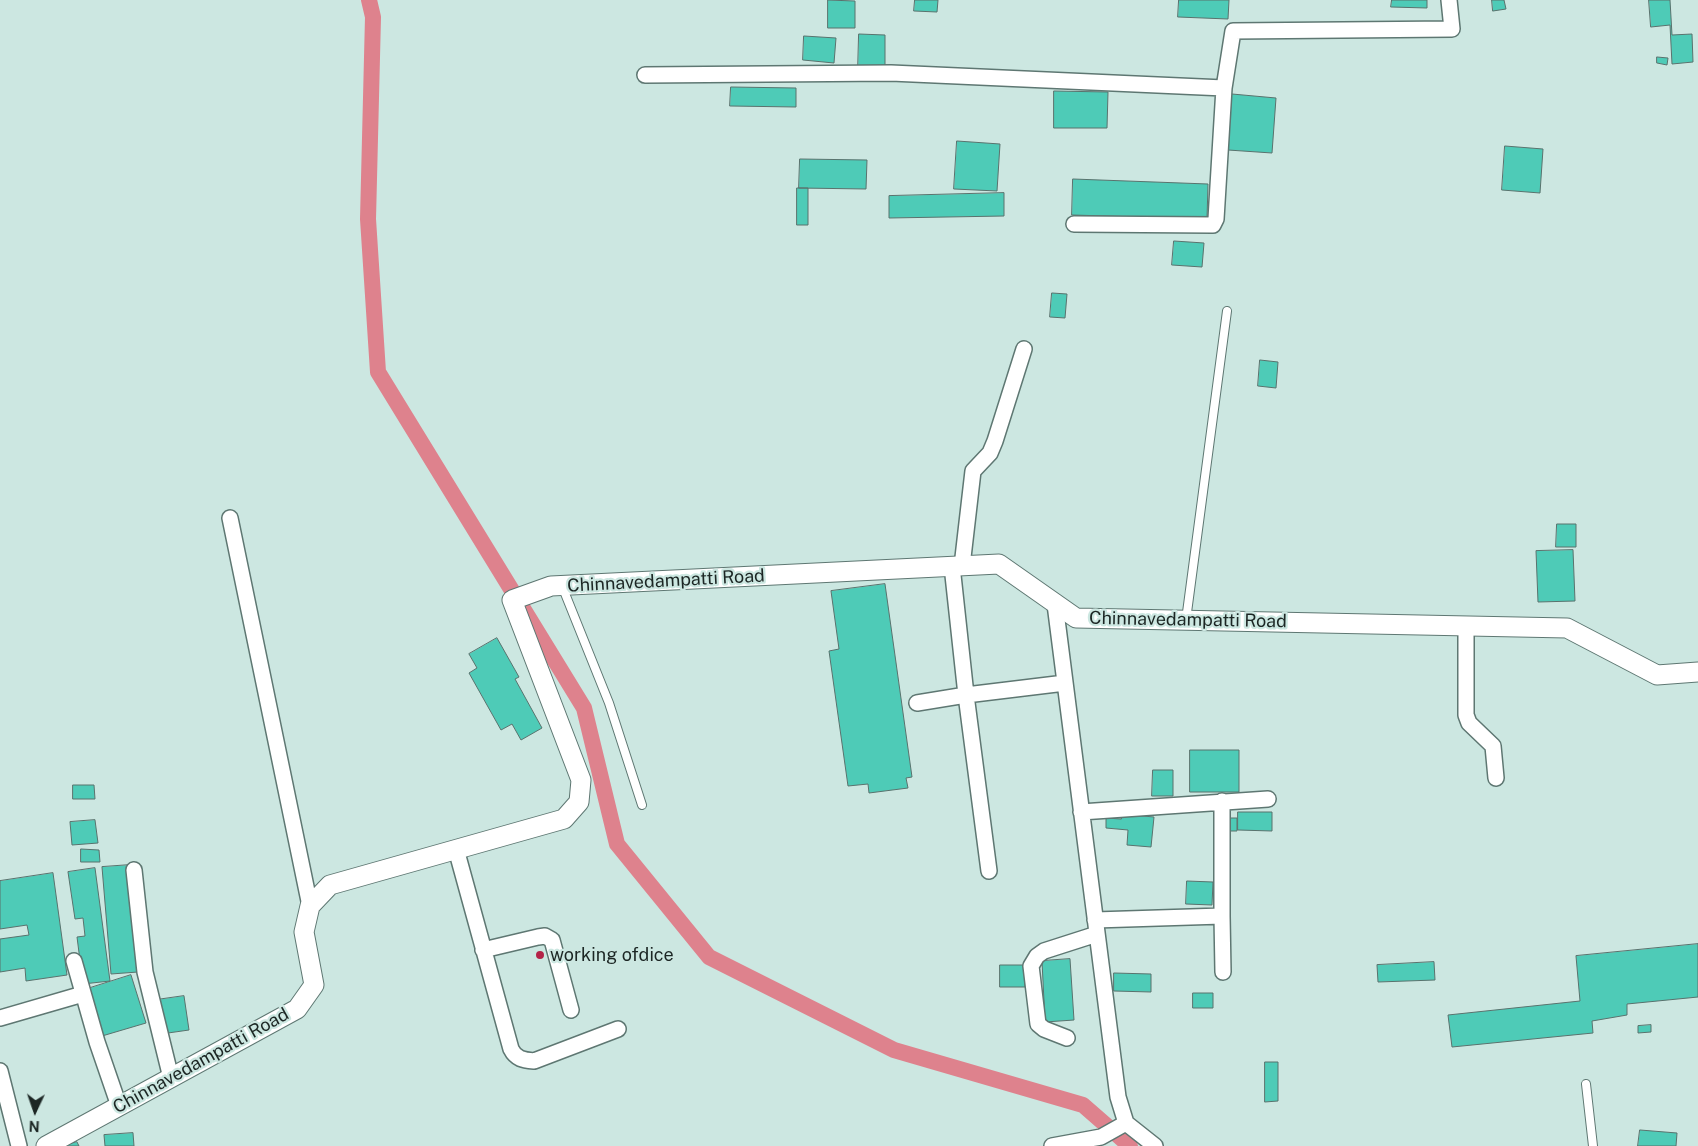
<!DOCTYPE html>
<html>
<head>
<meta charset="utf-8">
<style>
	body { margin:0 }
	#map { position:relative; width:1698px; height:1146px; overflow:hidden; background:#cce7e1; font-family:"Public Sans",sans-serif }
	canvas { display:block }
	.north { position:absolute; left:10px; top:1086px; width:50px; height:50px; -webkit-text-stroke:4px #cce7e1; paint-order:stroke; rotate:183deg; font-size:14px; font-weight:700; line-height:20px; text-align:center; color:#1c2624 }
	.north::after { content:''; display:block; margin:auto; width:18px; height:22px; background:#1c2624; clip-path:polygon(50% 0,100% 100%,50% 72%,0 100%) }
</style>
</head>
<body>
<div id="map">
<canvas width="1698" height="1146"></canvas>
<div class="north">N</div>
</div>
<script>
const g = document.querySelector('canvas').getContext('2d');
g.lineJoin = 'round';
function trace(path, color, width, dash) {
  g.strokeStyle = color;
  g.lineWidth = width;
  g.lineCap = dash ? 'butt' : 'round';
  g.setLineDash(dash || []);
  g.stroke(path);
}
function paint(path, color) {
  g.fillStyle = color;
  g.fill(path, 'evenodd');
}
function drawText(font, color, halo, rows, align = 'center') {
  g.font = font + ' "Public Sans",sans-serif';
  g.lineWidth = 4.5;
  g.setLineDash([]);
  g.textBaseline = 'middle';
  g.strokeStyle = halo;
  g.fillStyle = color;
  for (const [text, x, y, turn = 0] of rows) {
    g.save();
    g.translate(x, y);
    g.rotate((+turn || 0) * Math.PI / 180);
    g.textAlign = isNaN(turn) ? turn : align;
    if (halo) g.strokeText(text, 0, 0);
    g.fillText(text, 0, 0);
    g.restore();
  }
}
trace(new Path2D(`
	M 369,0 L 373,17 L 368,219 L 378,372 L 584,708 L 617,844 L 709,957 L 894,1050 L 1083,1105 L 1130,1146`), '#de828d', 16);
const building = new Path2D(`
	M 828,0 L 855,1 L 855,28 L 828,28 Z
	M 915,0 L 938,0 L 937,12 L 914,11 Z
	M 1179,0 L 1229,0 L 1228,19 L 1178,17 Z
	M 1392,0 L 1427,0 L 1427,8 L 1391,7 Z
	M 1492,0 L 1504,0 L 1506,9 L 1493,11 Z
	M 1649,0 L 1670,0 L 1672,35 L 1692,34 L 1693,62 L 1672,64 L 1670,25 L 1651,27 Z
	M 859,34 L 885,35 L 885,71 L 858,70 Z
	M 804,36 L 836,38 L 834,63 L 803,60 Z
	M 1657,57 L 1668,58 L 1667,65 L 1657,63 Z
	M 731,87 L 796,88 L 796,107 L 730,106 Z
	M 1054,91 L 1108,92 L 1107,128 L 1054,128 Z
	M 1232,94 L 1276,98 L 1272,153 L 1228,150 Z
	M 957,141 L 1000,144 L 997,191 L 954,189 Z
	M 1505,146 L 1543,149 L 1540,193 L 1502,190 Z
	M 800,159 L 867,160 L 866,189 L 799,188 Z
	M 1073,179 L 1208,184 L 1207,219 L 1072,215 Z
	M 797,188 L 808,188 L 808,225 L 797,225 Z
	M 1004,193 L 1004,216 L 889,218 L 889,196 Z
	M 1174,241 L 1204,243 L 1202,267 L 1172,265 Z
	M 1052,293 L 1067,294 L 1065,318 L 1050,317 Z
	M 1260,360 L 1278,362 L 1276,388 L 1258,386 Z
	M 1557,524 L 1576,524 L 1576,547 L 1556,547 Z
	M 1573,550 L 1575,601 L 1538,602 L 1536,551 Z
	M 885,584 L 912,777 L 906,778 L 908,788 L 869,793 L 868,784 L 848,786 L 829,651 L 839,649 L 831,591 Z
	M 497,638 L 519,677 L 515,679 L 542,728 L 521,740 L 512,724 L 501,730 L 469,673 L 477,668 L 469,654 Z
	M 1190,750 L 1239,750 L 1239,792 L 1190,792 Z
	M 1153,770 L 1173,770 L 1173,796 L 1152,796 Z
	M 73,785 L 94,785 L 95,799 L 73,799 Z
	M 1238,812 L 1272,812 L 1272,831 L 1238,830 Z
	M 1121,814 L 1154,817 L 1151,847 L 1127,845 L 1128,830 L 1106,828 L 1106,818 L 1121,819 Z
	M 1226,818 L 1237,818 L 1237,831 L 1227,831 Z
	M 95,820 L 98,843 L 72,845 L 70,822 Z
	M 81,849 L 99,850 L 100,862 L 81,862 Z
	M 130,865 L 138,972 L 111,974 L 102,867 Z
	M 95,868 L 110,981 L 83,984 L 77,937 L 85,936 L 83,918 L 75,919 L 68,872 Z
	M 53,873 L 67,975 L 26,981 L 25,968 L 0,972 L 0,939 L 29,935 L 27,925 L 0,929 L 0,881 Z
	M 1187,881 L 1213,882 L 1212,905 L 1186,904 Z
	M 1698,944 L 1698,997 L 1627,1004 L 1627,1015 L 1592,1021 L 1593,1033 L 1452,1047 L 1448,1015 L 1580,1001 L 1576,956 Z
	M 1070,959 L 1074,1020 L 1045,1022 L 1042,961 Z
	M 1434,962 L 1435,980 L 1378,982 L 1377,965 Z
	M 1000,965 L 1025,965 L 1025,987 L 1000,987 Z
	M 1114,973 L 1151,974 L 1151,992 L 1114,991 Z
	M 131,975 L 146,1023 L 102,1036 L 87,989 Z
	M 1193,993 L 1213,993 L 1213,1008 L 1193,1008 Z
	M 184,996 L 189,1030 L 161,1034 L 156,1000 Z
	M 1651,1025 L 1651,1032 L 1638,1033 L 1638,1026 Z
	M 1265,1062 L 1278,1062 L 1278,1101 L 1265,1102 Z
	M 1640,1130 L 1677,1133 L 1676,1146 L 1638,1146 Z
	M 133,1133 L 134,1146 L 105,1146 L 104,1135 Z
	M 77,1142 L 79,1146 L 62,1146 Z`);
paint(building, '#4ecbb7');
trace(building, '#59726d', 1);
const service = new Path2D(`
	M 562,586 L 609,703 L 642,805
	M 1186,620 L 1227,311
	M 1586,1084 L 1593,1146`);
const minor = new Path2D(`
	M 645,75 L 891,73 L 1224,88 L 1233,31 L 1452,29 L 1449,0
	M 1074,224 L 1213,225 L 1216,219 L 1224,88
	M 230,518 L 310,906
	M 952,566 L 966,695 L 1065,683
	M 962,566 L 973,471 L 990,453 L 995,441 L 1024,349
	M 1055,604 L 1118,1097 L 1126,1123 L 1155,1146
	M 1466,626 L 1466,715 L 1469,723 L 1493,746 L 1496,778
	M 917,703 L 966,695 L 989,871
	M 1081,812 L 1268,799
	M 456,849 L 511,1049 C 516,1059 523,1060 534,1061 L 618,1029
	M 134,870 L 145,972 L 171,1078
	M 1222,916 L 1223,972
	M 1095,920 L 1222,916 L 1222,801
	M 483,950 L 538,937 L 545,936 L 552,940 L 571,1010
	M 74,961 L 97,1042 L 119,1106
	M 0,1018 L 83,994
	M 1067,1038 L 1044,1029 L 1038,1024 L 1031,966 L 1037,956 L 1044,951 L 1097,934
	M 0,1071 L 19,1146
	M 1052,1146 L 1101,1137 L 1126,1123`);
const tertiary = new Path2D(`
	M 46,1146 L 297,1009 L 314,985 L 304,932 L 310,906 L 330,885 L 564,819 L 579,802 L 581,780 L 512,600 L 551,586 L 999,564 L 1076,618 L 1567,628 L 1657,675 L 1698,672`);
trace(service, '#5e7772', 10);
trace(minor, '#5e7772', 18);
trace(tertiary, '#5e7772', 21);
trace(service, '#fff', 8);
trace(minor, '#fff', 15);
trace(tertiary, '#fff', 19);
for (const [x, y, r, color] of [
	[540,955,5,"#b42348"]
]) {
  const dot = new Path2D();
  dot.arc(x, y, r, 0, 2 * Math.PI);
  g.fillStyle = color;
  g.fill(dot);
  trace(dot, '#cce7e1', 2);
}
drawText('18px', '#1c2624', '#cce7e1', [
	["Chinnavedampatti Road",666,581,-3],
	["Chinnavedampatti Road",1188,620,1],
	["Chinnavedampatti Road",201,1061,-29]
]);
drawText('18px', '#1c2624', '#cce7e1', [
	["working ofdice",550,955]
], 'left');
</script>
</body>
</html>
